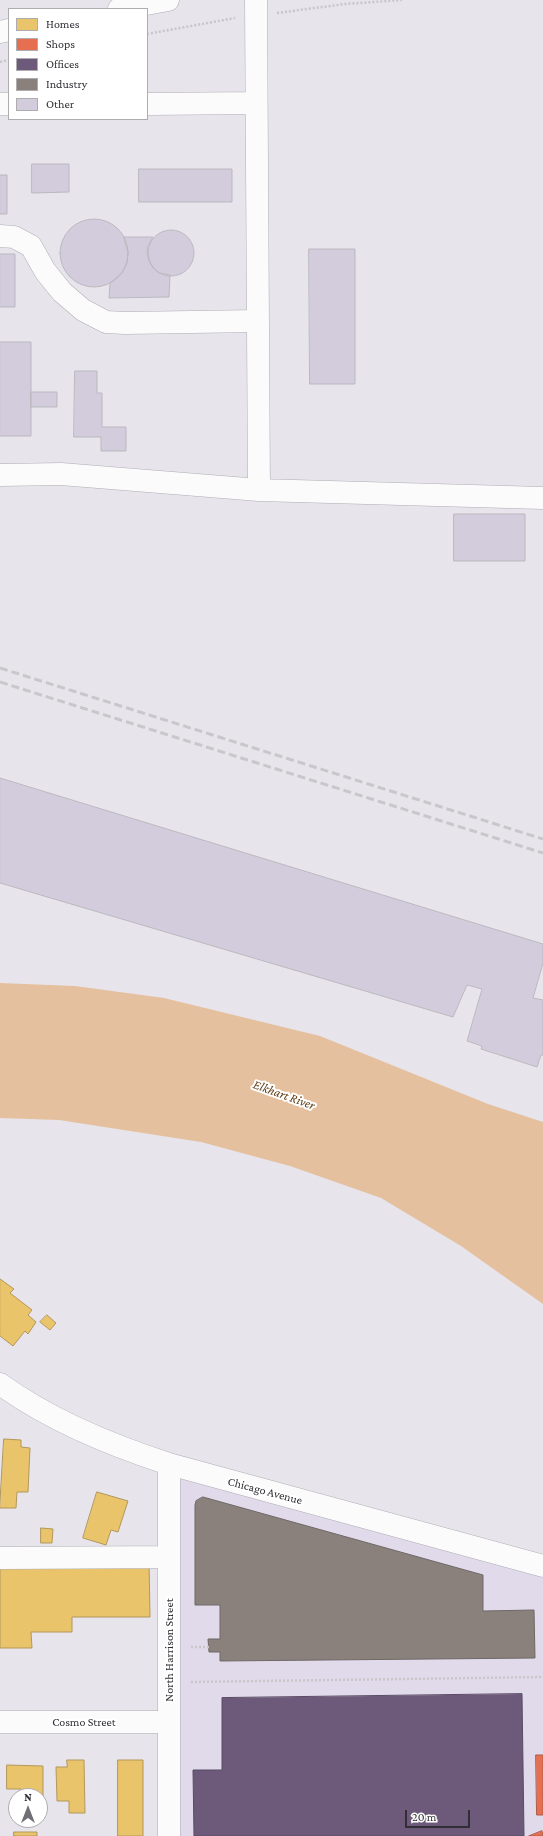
<!DOCTYPE html>
<html>
<head>
<meta charset="utf-8">
<style>
	body { margin:0 }
	#map { position:relative; width:543px; height:1836px; overflow:hidden; background:#e7e4ec; font-family:"Crimson Pro",serif }
	canvas { display:block }
	.legend { position:absolute; left:8px; top:8px; width:140px; height:112px; box-sizing:border-box; background:#fff; border:1px solid #adacae; margin:0; padding:5px 7px; list-style:none; font-size:12px; color:#312f35 }
	.legend li { display:flex; align-items:center; gap:8px; height:20px }
	.legend b { width:20px; border:1px solid #adacae }
	.north { position:absolute; left:8px; top:1788px; width:40px; height:40px; box-sizing:border-box; background:#fff; border:1px solid #adacae; border-radius:50%; rotate:0deg; font-size:11px; font-weight:700; line-height:16px; text-align:center; color:#312f35 }
	.north::after { content:''; display:block; margin:auto; width:14px; height:18px; background:#716e75; clip-path:polygon(50% 0,100% 100%,50% 72%,0 100%) }
	.scale { position:absolute; left:405px; top:1810px; width:65px; height:18px; box-sizing:border-box; border:2px solid #312f35; border-top:0; padding-left:5px; font-size:12px; line-height:14px; white-space:nowrap; color:#312f35; -webkit-text-stroke:3px #fff; paint-order:stroke }
</style>
</head>
<body>
<div id="map">
<canvas width="543" height="1836"></canvas>
<ul class="legend">
<li><b style="height:11px;background:#e9c46a"></b>Homes</li>
<li><b style="height:11px;background:#e76f51"></b>Shops</li>
<li><b style="height:11px;background:#6d597a"></b>Offices</li>
<li><b style="height:11px;background:#8a817c"></b>Industry</li>
<li><b style="height:11px;background:#d2ccdc"></b>Other</li>
</ul>
<div class="north">N</div>
<div class="scale">20 m</div>
</div>
<script>
const g = document.querySelector('canvas').getContext('2d');
g.lineJoin = 'round';
function paint(path, color) {
  g.fillStyle = color;
  g.fill(path, 'evenodd');
}
function trace(path, color, width, dash) {
  g.strokeStyle = color;
  g.lineWidth = width;
  g.lineCap = dash ? 'butt' : 'round';
  g.setLineDash(dash || []);
  g.stroke(path);
}
function drawText(font, color, halo, rows, align = 'center') {
  g.font = font + ' "Crimson Pro",serif';
  g.lineWidth = 4;
  g.setLineDash([]);
  g.textBaseline = 'middle';
  g.strokeStyle = halo;
  g.fillStyle = color;
  for (const [text, x, y, turn = 0] of rows) {
    g.save();
    g.translate(x, y);
    g.rotate((+turn || 0) * Math.PI / 180);
    g.textAlign = isNaN(turn) ? turn : align;
    if (halo) g.strokeText(text, 0, 0);
    g.fillText(text, 0, 0);
    g.restore();
  }
}
paint(new Path2D(`
	M 170,1467 L 543,1566 L 543,1836 L 169,1836 Z`), '#e0daea');
paint(new Path2D(`
	M 0,983 L 75,986 L 164,998 L 320,1036 L 488,1104 L 543,1122 L 543,1304 L 461,1246 L 381,1198 L 290,1166 L 201,1142 L 59,1120 L 0,1118 Z`), '#e5c09e');
const homes = new Path2D(`
	M 0,1279 L 14,1289 L 10,1293 L 32,1310 L 28,1315 L 36,1322 L 28,1334 L 25,1331 L 13,1346 L 0,1336 Z
	M 47,1315 L 56,1323 L 50,1330 L 40,1322 Z
	M 4,1439 L 21,1440 L 21,1447 L 30,1448 L 28,1492 L 17,1492 L 16,1508 L 0,1508 Z
	M 97,1492 L 128,1501 L 118,1532 L 111,1530 L 106,1545 L 83,1538 Z
	M 41,1528 L 53,1529 L 52,1543 L 41,1543 Z
	M 149,1561 L 150,1617 L 72,1617 L 72,1632 L 31,1632 L 32,1648 L 0,1648 L 0,1562 Z
	M 67,1760 L 84,1760 L 85,1813 L 69,1813 L 69,1801 L 57,1801 L 56,1767 L 67,1767 Z
	M 118,1760 L 143,1760 L 143,1836 L 118,1836 Z
	M 7,1765 L 43,1766 L 43,1802 L 40,1801 L 40,1796 L 21,1796 L 21,1789 L 7,1789 Z
	M 14,1832 L 37,1832 L 37,1836 L 14,1836 Z`);
paint(homes, '#e9c46a');
trace(homes, '#b2975a', 1);
const shops = new Path2D(`
	M 536,1755 L 543,1755 L 543,1815 L 537,1815 Z
	M 542,1831 L 543,1836 L 529,1836 Z`);
paint(shops, '#e76f51');
trace(shops, '#b05c49', 1);
const offices = new Path2D(`
	M 522,1694 L 524,1836 L 194,1836 L 193,1770 L 222,1770 L 222,1698 Z`);
paint(offices, '#6d597a');
trace(offices, '#5b4c65', 1);
const industry = new Path2D(`
	M 203,1497 L 483,1575 L 483,1611 L 534,1610 L 535,1658 L 220,1661 L 220,1652 L 209,1652 L 208,1639 L 220,1639 L 220,1605 L 195,1605 L 195,1505 L 196,1501 Z`);
paint(industry, '#8a817c');
trace(industry, '#6f6867', 1);
const building = new Path2D(`
	M 32,164 L 69,164 L 69,192 L 32,193 Z
	M 139,169 L 232,169 L 232,202 L 139,202 Z
	M 0,175 L 7,175 L 7,214 L 0,214 Z
	M60 253a34 34 0 1 1 68 0a34 34 0 1 1-68 0Z
	M148 253a23 23 0 1 1 46 0a23 23 0 1 1-46 0Z
	M 124,237 L 153,237 L 148,246 L 147,253 L 149,261 L 153,268 L 159,273 L 170,275 L 169,297 L 109,298 L 110,283 L 122,273 L 127,263 L 128,253 Z
	M 309,249 L 355,249 L 355,384 L 310,384 Z
	M 0,254 L 15,254 L 15,307 L 0,307 Z
	M 0,342 L 31,342 L 31,436 L 0,436 Z
	M 75,371 L 97,371 L 97,393 L 102,393 L 102,427 L 126,427 L 126,451 L 101,451 L 101,437 L 74,437 Z
	M 31,392 L 57,392 L 57,407 L 31,407 Z
	M 454,514 L 525,514 L 525,561 L 454,561 Z
	M 0,778 L 543,944 L 543,963 L 533,998 L 543,1000 L 543,1055 L 541,1055 L 537,1067 L 481,1049 L 482,1046 L 467,1041 L 482,989 L 467,985 L 453,1017 L 0,883 Z`);
paint(building, '#d2ccdc');
trace(building, '#bbb9bf', 1);
const minor = new Path2D(`
	M 256,0 L 259,490
	M 119,9 L 168,0
	M 0,32 L 9,30
	M 0,104 L 9,104
	M 147,104 L 256,103
	M 0,236 L 14,237 L 31,246 L 45,271 L 62,292 L 83,310 L 106,322 L 125,323 L 258,321
	M 0,475 L 61,474 L 259,490 L 543,498
	M 0,1384 C 51,1421 110,1445 169,1464 L 543,1566
	M 169,1464 L 169,1836
	M 0,1558 L 169,1557
	M 0,1722 L 169,1722`);
trace(minor, '#afadb3', 23);
trace(new Path2D(`
	M 277,13 L 345,4 L 402,0
	M 147,34 L 235,18
	M 0,62 L 9,60
	M 191,1647 L 209,1647
	M 191,1682 L 543,1677`), '#c7c6c8', 2.5, [2, 2]);
trace(minor, '#fbfbfc', 22);
trace(new Path2D(`
	M 0,668 L 543,839
	M 0,682 L 543,853`), '#c8c8ca', 3, [8, 4]);
drawText('12px', '#312f35', '#fff', [
	["Chicago Avenue",265,1491,15],
	["North Harrison Street",169,1650,-90],
	["Cosmo Street",84,1722]
]);
drawText('italic 13px', '#5f3c15', '#fff', [
	["Elkhart River",284,1095,20]
]);
</script>
</body>
</html>
